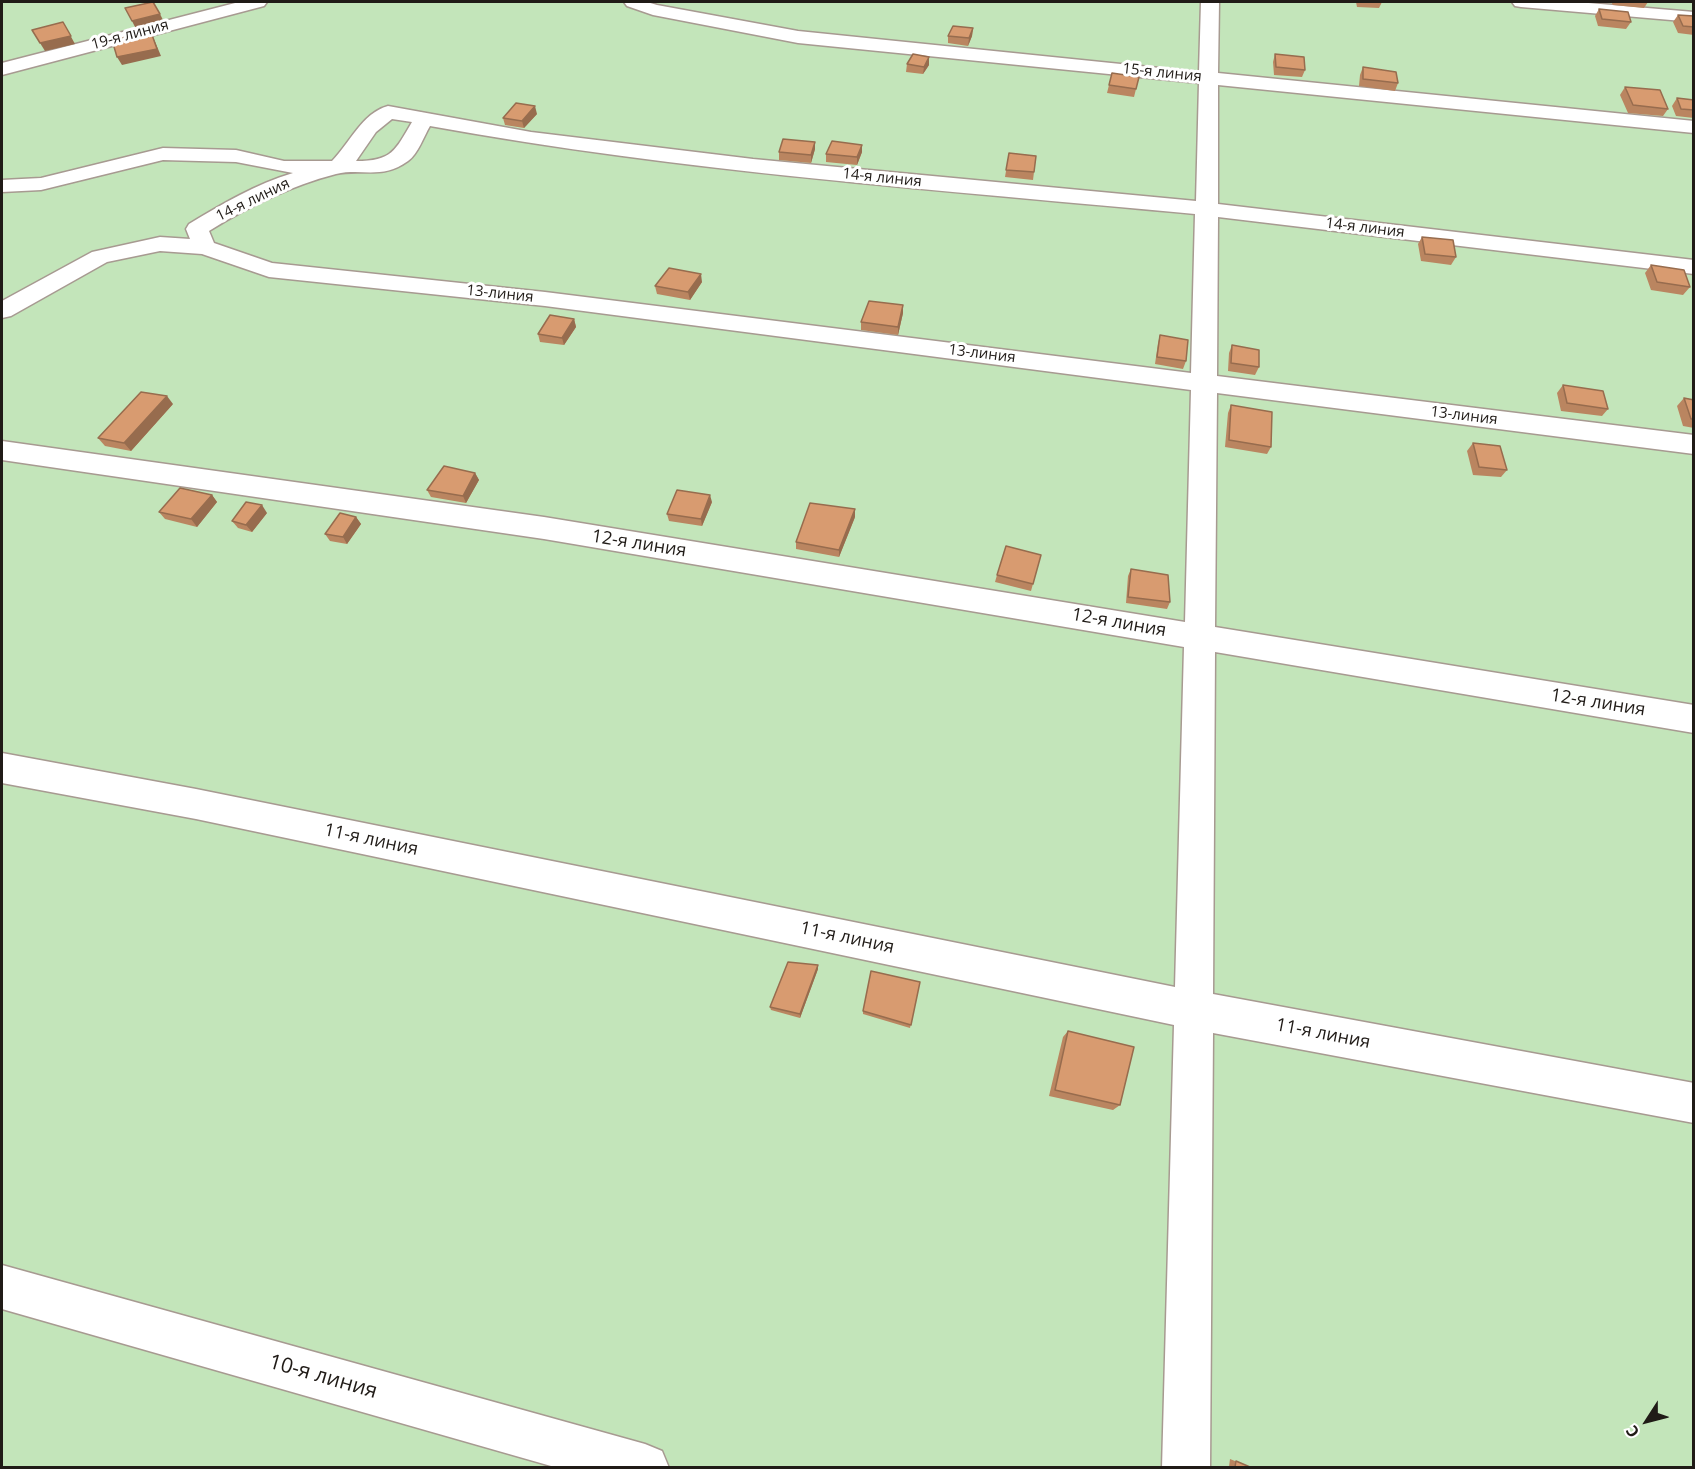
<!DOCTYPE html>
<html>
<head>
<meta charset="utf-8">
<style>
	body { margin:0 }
	#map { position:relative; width:1695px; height:1469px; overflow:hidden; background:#f2e4da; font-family:"Open Sans",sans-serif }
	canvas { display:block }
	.frame { position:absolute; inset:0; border:3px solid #201b17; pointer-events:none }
	.north { position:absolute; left:1617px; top:1391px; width:60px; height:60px; -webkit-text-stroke:4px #fff; paint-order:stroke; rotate:234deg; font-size:16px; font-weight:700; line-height:24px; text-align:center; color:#201b17 }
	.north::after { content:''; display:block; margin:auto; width:21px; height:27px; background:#201b17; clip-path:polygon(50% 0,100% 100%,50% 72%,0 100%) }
</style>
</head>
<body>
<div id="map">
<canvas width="1695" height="1469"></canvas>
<div class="frame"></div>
<div class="north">С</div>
</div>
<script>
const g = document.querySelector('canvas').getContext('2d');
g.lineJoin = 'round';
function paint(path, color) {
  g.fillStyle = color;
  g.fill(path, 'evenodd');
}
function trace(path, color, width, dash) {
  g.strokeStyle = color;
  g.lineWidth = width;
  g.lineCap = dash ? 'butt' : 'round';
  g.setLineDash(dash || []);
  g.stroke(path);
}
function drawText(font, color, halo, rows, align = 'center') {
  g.font = font + ' "Open Sans",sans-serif';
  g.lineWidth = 6;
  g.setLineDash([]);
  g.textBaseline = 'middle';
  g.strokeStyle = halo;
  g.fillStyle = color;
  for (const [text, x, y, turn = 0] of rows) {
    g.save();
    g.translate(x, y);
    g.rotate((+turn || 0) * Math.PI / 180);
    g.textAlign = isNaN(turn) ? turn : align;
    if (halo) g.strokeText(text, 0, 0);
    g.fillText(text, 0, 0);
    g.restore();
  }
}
paint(new Path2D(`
	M 2,2 L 1693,2 L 1693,1467 L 2,1467 Z`), '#c3e5ba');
const minor = new Path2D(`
	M 239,2 L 267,2 L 264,6 L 2,75 L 2,63 Z
	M 624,2 L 647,2 L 657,5 L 798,31 L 1199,72 L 1201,2 L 1219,2 L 1218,73 L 1694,121 L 1694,133 L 1218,85 L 1218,204 L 1694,260 L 1694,274 L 1218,217 L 1217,376 L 1694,435 L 1694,454 L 1217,393 L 1215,627 L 1694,705 L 1694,733 L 1215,652 L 1213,994 L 1694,1083 L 1694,1123 L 1213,1033 L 1210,1468 L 1162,1468 L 1174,1025 L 196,819 L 2,783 L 2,753 L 196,789 L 1175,987 L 1184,647 L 544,539 L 2,460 L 2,441 L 544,517 L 1185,622 L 1191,390 L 545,306 L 269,277 L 202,254 L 160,251 L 107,262 L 11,316 L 2,318 L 2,301 L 92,252 L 160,237 L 190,239 L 186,229 L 189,224 C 222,204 256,184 293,173 L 236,162 L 163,160 L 41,190 L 2,192 L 2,180 L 41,178 L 163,148 L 236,150 L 284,161 L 332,161 C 350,143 362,113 388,106 L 531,132 L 753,159 L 1196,201 L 1199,83 L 798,43 L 653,15 L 627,6 ZM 392,119 L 412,122 C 395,151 392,161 356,161 L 376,132 ZM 430,126 C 683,172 940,190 1195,214 L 1191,373 L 545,292 L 272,263 L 214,243 L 209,231 C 249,206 290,186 336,174 C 362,168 382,180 408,161 C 418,154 424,136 430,126 Z
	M 1512,2 L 1577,2 L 1694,12 L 1694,22 L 1521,7 L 1515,6 Z
	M 2,1265 L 645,1444 L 662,1451 L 669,1468 L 558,1468 L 2,1309 Z`);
trace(minor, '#a79a91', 3);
paint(minor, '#fff');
paint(new Path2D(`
	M 1356,2 L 1382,2 L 1379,8 L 1357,7 Z
	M 1611,2 L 1648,2 L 1644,8 L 1613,5 Z
	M 1599,9 L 1631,22 L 1626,29 L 1598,26 L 1595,16 Z
	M 1678,15 L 1694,16 L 1694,35 L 1678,33 L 1673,22 Z
	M 973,28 L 972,36 L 968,46 L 948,43 L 948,36 Z
	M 1275,54 L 1305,70 L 1302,77 L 1274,75 L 1273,62 Z
	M 907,64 L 929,65 L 923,74 L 906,72 Z
	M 1363,67 L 1398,83 L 1395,91 L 1359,86 L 1360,75 Z
	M 1112,73 L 1139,77 L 1134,97 L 1107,93 Z
	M 1625,87 L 1668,109 L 1663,116 L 1628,113 L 1620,95 Z
	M 1677,98 L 1694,100 L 1694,118 L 1676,116 L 1672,106 Z
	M 537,114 L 524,128 L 505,125 L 503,118 Z
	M 815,142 L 815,149 L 811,163 L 779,160 L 779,152 Z
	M 862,145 L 862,152 L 857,165 L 826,162 L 826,154 Z
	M 1009,153 L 1036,156 L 1033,180 L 1005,177 Z
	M 1422,237 L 1456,257 L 1451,265 L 1421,261 L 1418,244 Z
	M 1651,265 L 1690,287 L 1683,295 L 1651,290 L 1645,273 Z
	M 702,282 L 690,300 L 657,294 L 655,286 Z
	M 903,313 L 898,335 L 861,330 L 861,322 Z
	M 574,319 L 576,327 L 564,345 L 540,342 L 538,334 Z
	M 1160,335 L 1186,361 L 1183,369 L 1155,364 L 1158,343 Z
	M 1232,345 L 1259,367 L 1255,375 L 1228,371 L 1229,353 Z
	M 1563,385 L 1608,409 L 1602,416 L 1561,411 L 1557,393 Z
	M 1684,398 L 1694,400 L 1694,428 L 1683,426 L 1677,406 Z
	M 173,404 L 131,451 L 105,446 L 98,438 Z
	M 1231,405 L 1271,447 L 1267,454 L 1225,447 L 1228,413 Z
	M 1473,443 L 1507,470 L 1501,477 L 1473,475 L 1467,451 Z
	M 475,473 L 479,480 L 466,503 L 431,497 L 427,490 Z
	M 212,495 L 217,502 L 197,527 L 165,519 L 159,512 Z
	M 712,502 L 702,526 L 669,521 L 667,514 Z
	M 267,513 L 252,532 L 238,528 L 232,521 Z
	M 356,517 L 361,524 L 347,544 L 330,541 L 325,534 Z
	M 855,517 L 839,557 L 796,549 L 796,542 Z
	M 1041,555 L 1031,591 L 995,582 L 997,575 Z
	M 1131,569 L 1170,602 L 1167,609 L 1126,603 L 1128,576 Z
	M 818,965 L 818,969 L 800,1018 L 771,1010 L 770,1007 Z
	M 920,982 L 910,1028 L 863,1014 L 863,1011 Z
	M 1068,1031 L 1120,1105 L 1113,1110 L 1049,1096 L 1063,1037 Z
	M 1230,1459 L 1250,1467 L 1229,1467 Z`), '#ba8560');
paint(new Path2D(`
	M 160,14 L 164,22 L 136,29 L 132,21 Z
	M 63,22 L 75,44 L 45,51 L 40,43 Z
	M 973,28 L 972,36 L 968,46 L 969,38 Z
	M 151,32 L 161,56 L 122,65 L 117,57 Z
	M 929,57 L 929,65 L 923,74 L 924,67 Z
	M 535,106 L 537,114 L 524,128 L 522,121 Z
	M 815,142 L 815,149 L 811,163 L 811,155 Z
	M 862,145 L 862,152 L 857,165 L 857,157 Z
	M 701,274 L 702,282 L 690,300 L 688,292 Z
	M 903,305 L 903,313 L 898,335 L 898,327 Z
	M 574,319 L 576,327 L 564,345 L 562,338 Z
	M 167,396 L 173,404 L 131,451 L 124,443 Z
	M 475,473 L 479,480 L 466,503 L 463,496 Z
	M 212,495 L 217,502 L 197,527 L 191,519 Z
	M 710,495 L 712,502 L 702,526 L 701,519 Z
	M 262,505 L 267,513 L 252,532 L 246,525 Z
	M 855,509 L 855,517 L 839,557 L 839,550 Z
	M 356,517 L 361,524 L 347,544 L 343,537 Z
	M 818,965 L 818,969 L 800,1018 L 800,1014 Z`), '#976c4e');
const building = new Path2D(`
	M 153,2 L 160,14 L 132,21 L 125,8 Z
	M 1599,9 L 1628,12 L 1631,22 L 1602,19 Z
	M 1678,15 L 1694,16 L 1694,27 L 1683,26 Z
	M 63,22 L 71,36 L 40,43 L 32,30 Z
	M 953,26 L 973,28 L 969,38 L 948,36 Z
	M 151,32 L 157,49 L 117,57 L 112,40 Z
	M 913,54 L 929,57 L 924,67 L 907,64 Z
	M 1275,54 L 1304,57 L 1305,70 L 1276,67 Z
	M 1363,67 L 1396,72 L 1398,83 L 1363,79 Z
	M 1112,73 L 1139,77 L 1136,89 L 1109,85 Z
	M 1625,87 L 1660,90 L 1668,109 L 1633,105 Z
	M 1677,98 L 1694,100 L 1694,110 L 1681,109 Z
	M 516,103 L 535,106 L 522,121 L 503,118 Z
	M 783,139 L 815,142 L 811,155 L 779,152 Z
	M 832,141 L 862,145 L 857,157 L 826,154 Z
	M 1009,153 L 1036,156 L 1034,172 L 1006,170 Z
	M 1422,237 L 1453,240 L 1456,257 L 1425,254 Z
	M 1651,265 L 1684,270 L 1690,287 L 1657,282 Z
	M 669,268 L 701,274 L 688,292 L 655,286 Z
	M 869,301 L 903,305 L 898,327 L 861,322 Z
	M 550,315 L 574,319 L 562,338 L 538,334 Z
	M 1160,335 L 1188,340 L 1186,361 L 1157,357 Z
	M 1232,345 L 1259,350 L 1259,367 L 1231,363 Z
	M 1563,385 L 1603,391 L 1608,409 L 1567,403 Z
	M 141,392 L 167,396 L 124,443 L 98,438 Z
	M 1684,398 L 1694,400 L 1694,419 L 1691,419 Z
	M 1231,405 L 1272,412 L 1271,447 L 1229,440 Z
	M 1473,443 L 1500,446 L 1507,470 L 1479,467 Z
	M 444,466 L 475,473 L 463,496 L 427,490 Z
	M 180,488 L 212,495 L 191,519 L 159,512 Z
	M 677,490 L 710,495 L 701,519 L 667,514 Z
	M 246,502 L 262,505 L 246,525 L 232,521 Z
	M 810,503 L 855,509 L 839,550 L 796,542 Z
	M 340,513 L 356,517 L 343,537 L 325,534 Z
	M 1006,546 L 1041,555 L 1033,584 L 997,575 Z
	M 1131,569 L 1168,575 L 1170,602 L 1128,597 Z
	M 788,962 L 818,965 L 800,1014 L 770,1007 Z
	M 871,971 L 920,982 L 911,1025 L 863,1011 Z
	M 1068,1031 L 1134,1047 L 1120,1105 L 1055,1090 Z
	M 1236,1461 L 1250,1467 L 1235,1467 Z`);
paint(building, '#d89b70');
trace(building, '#976c4e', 1.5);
drawText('15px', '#201b17', '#fff', [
	["19-я линия",130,35,-15],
	["15-я линия",1162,73,6],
	["14-я линия",882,178,6],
	["14-я линия",253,200,-26],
	["14-я линия",1365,228,7],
	["13-линия",500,294,6],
	["13-линия",982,354,7],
	["13-линия",1464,416,7]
]);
drawText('18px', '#201b17', '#fff', [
	["12-я линия",639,544,9],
	["12-я линия",1119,623,10],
	["12-я линия",1598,703,9],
	["11-я линия",371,840,12],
	["11-я линия",847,938,12],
	["11-я линия",1323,1034,11]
]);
drawText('21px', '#201b17', '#fff', [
	["10-я линия",323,1377,16]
]);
</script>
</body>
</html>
